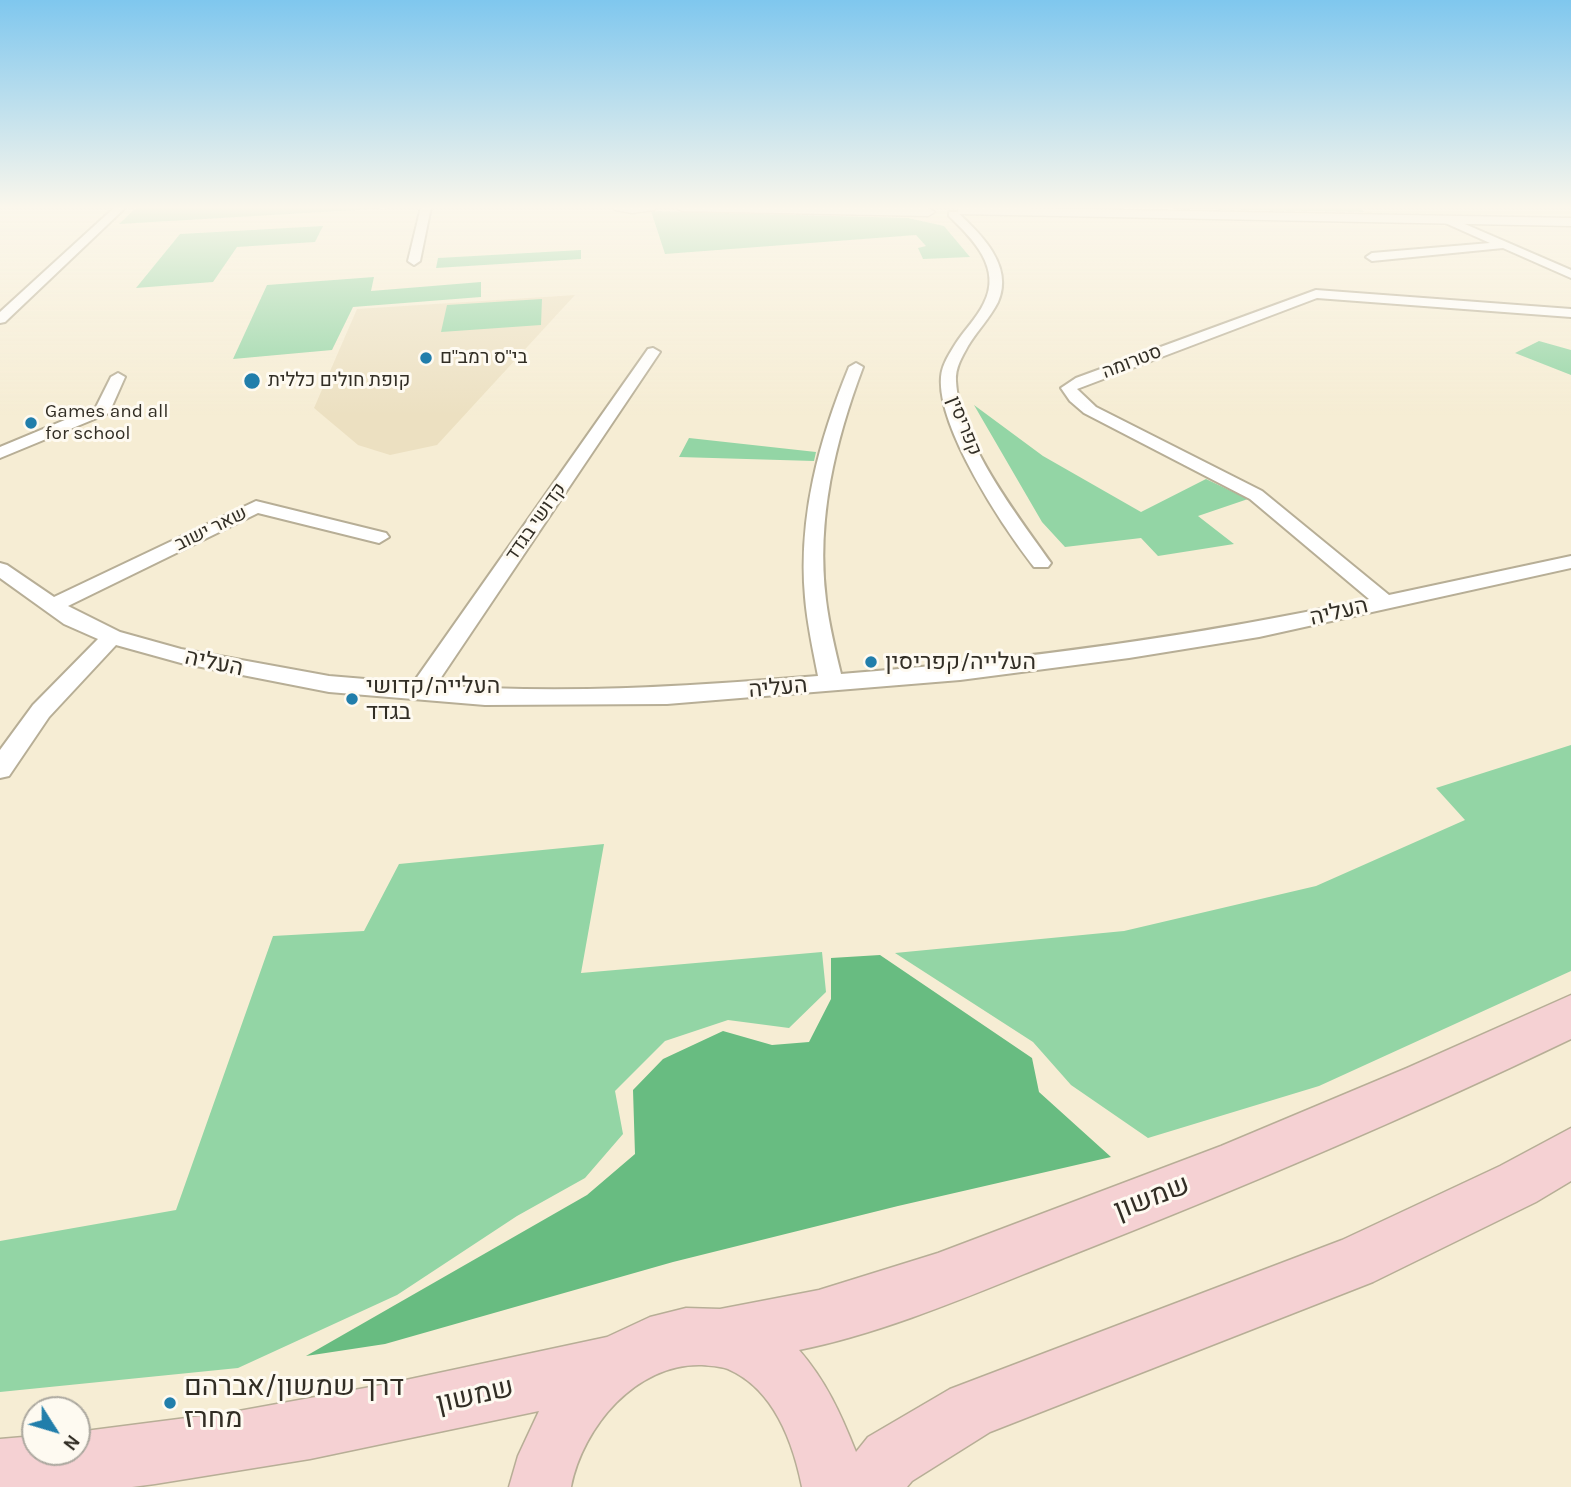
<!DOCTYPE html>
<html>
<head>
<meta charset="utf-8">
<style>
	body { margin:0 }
	#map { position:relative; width:1571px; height:1487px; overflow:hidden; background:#f6edd4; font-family:Karla,sans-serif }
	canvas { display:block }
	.north { position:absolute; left:21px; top:1396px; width:70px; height:70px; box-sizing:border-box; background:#fefaf1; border:2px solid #aca89f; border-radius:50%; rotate:127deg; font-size:19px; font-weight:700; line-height:28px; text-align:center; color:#322e25 }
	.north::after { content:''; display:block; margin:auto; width:24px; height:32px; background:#217eab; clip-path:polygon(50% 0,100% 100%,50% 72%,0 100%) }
</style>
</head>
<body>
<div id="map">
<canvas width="1571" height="1487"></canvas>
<div class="north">N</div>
</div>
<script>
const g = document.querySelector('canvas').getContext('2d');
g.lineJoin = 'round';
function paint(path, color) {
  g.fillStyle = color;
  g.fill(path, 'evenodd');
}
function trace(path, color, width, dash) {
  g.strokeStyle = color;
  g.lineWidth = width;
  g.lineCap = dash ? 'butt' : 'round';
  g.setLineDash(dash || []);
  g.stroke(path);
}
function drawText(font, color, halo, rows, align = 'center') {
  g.font = font + ' Karla,Heebo,sans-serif';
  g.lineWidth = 6;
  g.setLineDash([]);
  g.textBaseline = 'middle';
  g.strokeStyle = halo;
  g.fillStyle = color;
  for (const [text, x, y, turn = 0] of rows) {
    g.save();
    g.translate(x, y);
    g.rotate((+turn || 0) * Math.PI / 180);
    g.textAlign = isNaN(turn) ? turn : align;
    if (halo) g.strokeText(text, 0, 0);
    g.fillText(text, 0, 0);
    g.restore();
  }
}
paint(new Path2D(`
	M 575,295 L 437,445 L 390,455 L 358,445 L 314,408 L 357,309 Z`), '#ece0c1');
paint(new Path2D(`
	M 137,207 L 407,207 L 119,224 Z
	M 1139,207 L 1356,207 L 1365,212 L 1139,208 Z
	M 651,211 L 908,218 L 944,226 L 970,257 L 923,259 L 918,248 L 926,246 L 916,235 L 665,254 Z
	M 323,226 L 315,242 L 237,247 L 213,282 L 136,288 L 180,234 Z
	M 581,250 L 581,259 L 436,268 L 438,258 Z
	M 374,277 L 371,291 L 481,282 L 481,297 L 353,307 L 332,350 L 233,359 L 267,285 Z
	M 542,299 L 541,325 L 441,332 L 447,305 Z
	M 1539,341 L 1571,350 L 1571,375 L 1515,353 Z
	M 974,405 L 1043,456 L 1141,512 L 1206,479 L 1248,499 L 1198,516 L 1234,544 L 1158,556 L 1141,538 L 1065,547 L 1042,522 Z
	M 689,438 L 816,452 L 814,461 L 679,457 Z
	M 1571,745 L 1571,971 L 1319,1086 L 1148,1138 L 1071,1085 L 1033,1042 L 895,953 L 1124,931 L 1316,886 L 1465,820 L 1436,788 Z
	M 604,844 L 581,973 L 822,952 L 826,992 L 789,1028 L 728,1020 L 665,1041 L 615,1091 L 623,1134 L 585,1178 L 517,1216 L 397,1295 L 238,1368 L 0,1392 L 0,1241 L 176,1210 L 273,936 L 364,931 L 399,864 Z`), '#93d5a5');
paint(new Path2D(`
	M 880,955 L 1032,1058 L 1039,1092 L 1111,1157 L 898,1206 L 673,1262 L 385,1344 L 306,1356 L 587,1195 L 635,1154 L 633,1090 L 663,1059 L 723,1031 L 772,1045 L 809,1042 L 831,999 L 831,958 Z`), '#68bc81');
const minor = new Path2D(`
	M 115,207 L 126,207 L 5,322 L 0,323 L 0,312 Z
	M 421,207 L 431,207 L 420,261 L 414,265 L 408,261 Z
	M 949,212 L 957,212 C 981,234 1014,266 998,302 C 990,318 977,331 968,346 C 962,357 955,368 956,381 C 959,441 1017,515 1051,563 L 1048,567 L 1034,567 C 1003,527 937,428 941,377 C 942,364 950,353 956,343 C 965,329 977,318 984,303 C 1002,268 973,239 949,216 Z
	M 1443,218 L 1451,218 L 1571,270 L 1571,278 L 1503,248 L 1372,261 L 1366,257 L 1372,253 L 1490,243 L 1443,222 Z
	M 1316,290 L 1571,309 L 1571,317 L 1317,298 L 1077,389 L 1096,407 L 1262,491 L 1389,595 L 1571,556 L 1571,568 L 1259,637 L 1129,658 L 960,680 L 667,704 L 485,705 L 329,692 L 181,663 L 116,645 L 49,717 L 9,776 L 0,778 L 0,750 L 33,705 L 98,639 L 64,624 L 0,578 L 0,563 L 7,565 L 54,597 L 256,501 L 386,533 L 389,537 L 379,543 L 258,513 L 68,606 L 120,632 L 181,649 L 329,676 L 413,683 L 648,349 L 653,348 L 660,352 L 436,685 C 563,695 691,686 818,676 C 813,650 807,623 805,597 C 798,517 819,440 849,367 L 856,363 L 863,367 C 835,441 816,520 826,600 C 829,625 835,649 841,674 C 1019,660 1194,637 1369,599 L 1250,499 L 1084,413 L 1070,401 L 1061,388 L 1076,378 Z
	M 118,373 L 125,377 L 109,413 L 0,458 L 0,447 L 96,407 L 111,377 Z`);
const tertiary = new Path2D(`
	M 613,207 L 656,207 L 654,210 L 632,213 L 615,210 Z
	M 675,207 L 928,208 L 935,212 L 928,216 L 682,211 Z
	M 963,207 L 1571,218 L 1571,226 L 958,214 L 958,208 Z`);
const secondary = new Path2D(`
	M 1571,995 L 1571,1039 C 1407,1118 1239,1189 1069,1256 C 983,1290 889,1332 799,1350 C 826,1381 841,1414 856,1452 L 868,1437 L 950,1389 L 1342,1240 L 1500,1166 L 1571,1128 L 1571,1181 L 1536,1202 L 1373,1282 L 990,1432 L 912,1481 L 907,1487 L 802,1487 C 793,1442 774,1389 728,1369 C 719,1366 711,1366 702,1365 C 636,1363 583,1427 571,1487 L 509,1487 L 518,1456 L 539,1411 L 310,1459 L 155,1484 L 132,1487 L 0,1487 L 0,1439 L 35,1436 L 35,1452 L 77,1452 L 77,1432 L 233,1412 L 387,1384 L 607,1337 L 650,1317 L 686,1308 L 720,1309 L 819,1290 L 938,1253 L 1221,1146 L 1407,1068 Z`);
trace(minor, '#b7ae96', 4);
trace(tertiary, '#b7ae96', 3);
trace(secondary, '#b7ae96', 3);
paint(minor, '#fff');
paint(tertiary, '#fff');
paint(secondary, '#f5d1d3');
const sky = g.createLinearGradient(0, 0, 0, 415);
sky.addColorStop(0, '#7fc7ee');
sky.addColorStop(0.5, '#fbf7ec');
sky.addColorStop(1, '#fbf7ec00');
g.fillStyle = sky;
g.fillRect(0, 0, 1571, 415);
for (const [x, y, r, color] of [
	[426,358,7,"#217eab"],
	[252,381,9,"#217eab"],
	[31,423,7,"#217eab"],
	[871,662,7,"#217eab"],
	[352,699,7,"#217eab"],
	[170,1403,7,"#217eab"]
]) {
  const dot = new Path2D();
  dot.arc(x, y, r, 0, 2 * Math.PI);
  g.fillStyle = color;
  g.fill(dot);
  trace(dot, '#fefaf1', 2.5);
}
drawText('19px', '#322e25', '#fefaf1', [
	["בי\"ס רמב\"ם",440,358],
	["קופת חולים כללית",268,381],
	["Games and all",45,412],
	["for school",45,434]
], 'left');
drawText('19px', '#322e25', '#fefaf1', [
	["סטרומה",1132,362,-21],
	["קפריסין",964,426,68],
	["קדושי בגדד",536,522,-55],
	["שאר ישוב",211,529,-26]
]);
drawText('23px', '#322e25', '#fefaf1', [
	["העליה",1339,612,-13],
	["העליה",214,663,12],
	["העליה",778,688,-5]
]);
drawText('23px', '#322e25', '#fefaf1', [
	["העלייה/קפריסין",885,662],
	["העלייה/קדושי",366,686],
	["בגדד",366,712]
], 'left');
drawText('28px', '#322e25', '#fefaf1', [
	["שמשון",1152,1198,-21],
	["שמשון",475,1396,-13]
]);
drawText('28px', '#322e25', '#fefaf1', [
	["דרך שמשון/אברהם",184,1387],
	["מחרז",184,1419]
], 'left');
</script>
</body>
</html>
